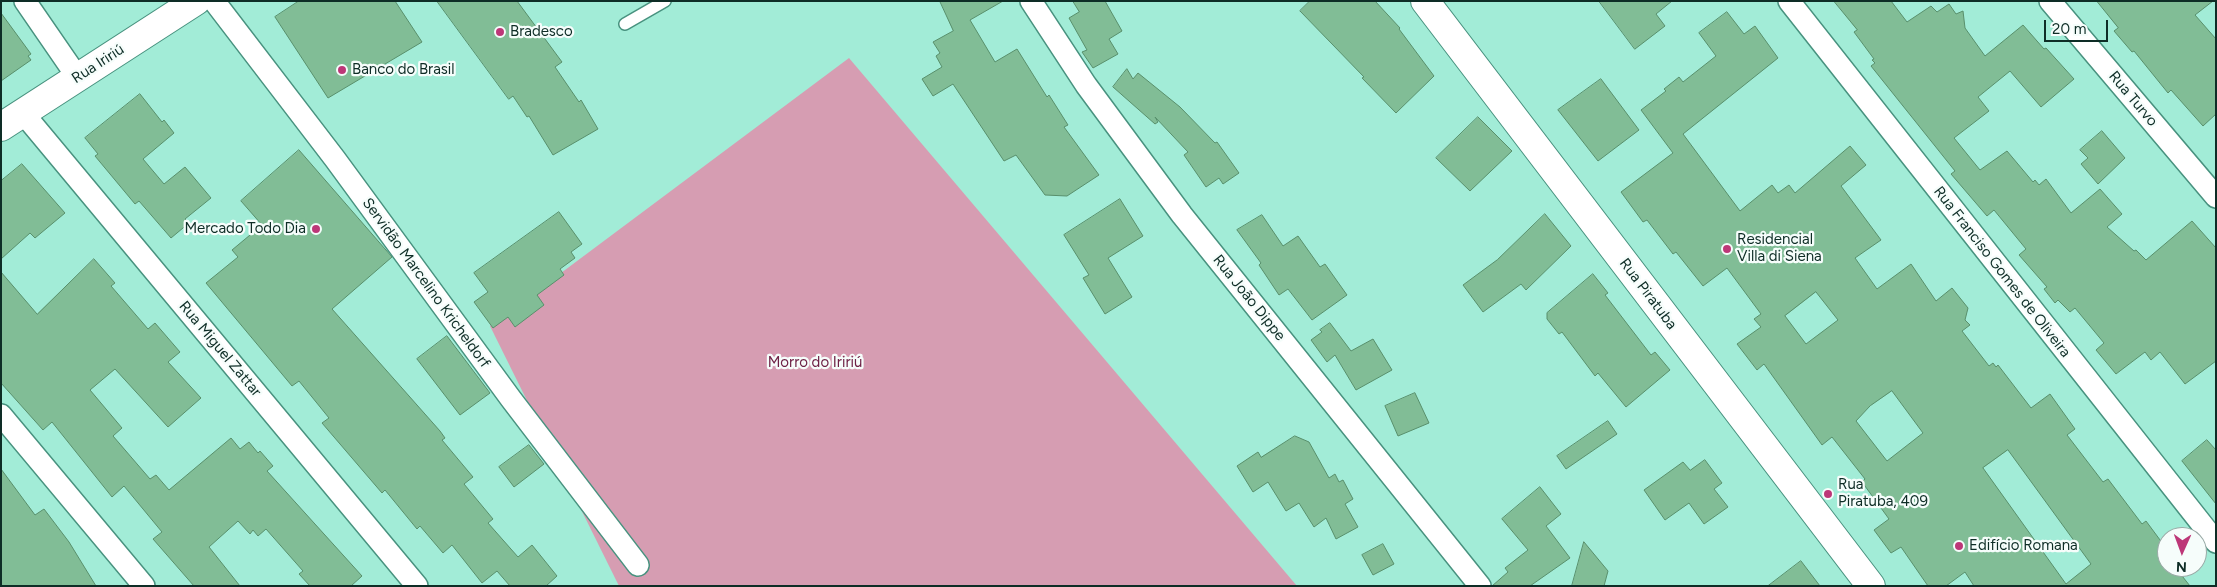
<!DOCTYPE html>
<html>
<head>
<meta charset="utf-8">
<style>
	body { margin:0 }
	#map { position:relative; width:2217px; height:587px; overflow:hidden; background:#a2ecd7; font-family:Figtree,sans-serif }
	canvas { display:block }
	.frame { position:absolute; inset:0; border:2px solid #0e2d26; pointer-events:none }
	.north { position:absolute; left:2157px; top:527px; width:50px; height:50px; box-sizing:border-box; background:#f6fdfb; border:1px solid #99aaa6; border-radius:50%; rotate:182deg; font-size:14px; font-weight:700; line-height:20px; text-align:center; color:#0e2d26 }
	.north::after { content:''; display:block; margin:auto; width:18px; height:22px; background:#bd3778; clip-path:polygon(50% 0,100% 100%,50% 72%,0 100%) }
	.scale { position:absolute; left:2044px; top:20px; width:64px; height:22px; box-sizing:border-box; border:2px solid #0e2d26; border-top:0; padding-left:6px; font-size:15px; line-height:18px; white-space:nowrap; color:#0e2d26; -webkit-text-stroke:4px #f6fdfb; paint-order:stroke }
</style>
</head>
<body>
<div id="map">
<canvas width="2217" height="587"></canvas>
<div class="frame"></div>
<div class="north">N</div>
<div class="scale">20 m</div>
</div>
<script>
const g = document.querySelector('canvas').getContext('2d');
g.lineJoin = 'round';
function paint(path, color) {
  g.fillStyle = color;
  g.fill(path, 'evenodd');
}
function trace(path, color, width, dash) {
  g.strokeStyle = color;
  g.lineWidth = width;
  g.lineCap = dash ? 'butt' : 'round';
  g.setLineDash(dash || []);
  g.stroke(path);
}
function drawText(font, color, halo, rows, align = 'center') {
  g.font = font + ' Figtree,sans-serif';
  g.lineWidth = 4.5;
  g.setLineDash([]);
  g.textBaseline = 'middle';
  g.strokeStyle = halo;
  g.fillStyle = color;
  for (const [text, x, y, turn = 0] of rows) {
    g.save();
    g.translate(x, y);
    g.rotate((+turn || 0) * Math.PI / 180);
    g.textAlign = isNaN(turn) ? turn : align;
    if (halo) g.strokeText(text, 0, 0);
    g.fillText(text, 0, 0);
    g.restore();
  }
}
paint(new Path2D(`
	M 849,58 L 1297,586 L 619,586 L 490,326 Z`), '#d69db2');
const building = new Path2D(`
	M 299,1 L 395,1 L 422,42 L 328,98 L 275,17 Z
	M 437,1 L 517,1 L 562,62 L 555,67 L 579,102 L 581,100 L 598,129 L 553,155 L 529,116 L 527,117 L 513,96 L 509,99 Z
	M 940,1 L 1003,1 L 970,20 L 995,62 L 1017,49 L 1047,97 L 1049,95 L 1068,125 L 1064,127 L 1099,175 L 1067,196 L 1045,195 L 1016,155 L 1004,161 L 953,84 L 933,96 L 922,79 L 942,67 L 936,56 L 940,53 L 933,42 L 953,31 Z
	M 1073,1 L 1105,1 L 1122,31 L 1109,39 L 1118,54 L 1093,68 L 1082,52 L 1087,50 L 1069,18 L 1079,12 Z
	M 1310,1 L 1375,1 L 1400,28 L 1399,29 L 1434,76 L 1396,113 L 1362,78 L 1364,77 L 1300,11 Z
	M 1599,1 L 1672,1 L 1656,14 L 1665,26 L 1635,49 Z
	M 1834,1 L 1891,1 L 1907,22 L 1931,6 L 1937,12 L 1949,4 L 1956,14 L 1963,11 L 1965,28 L 1985,56 L 2023,25 L 2044,49 L 2046,48 L 2074,79 L 2041,107 L 2010,71 L 1978,97 L 1989,111 L 1954,138 L 1980,170 L 2007,151 L 2033,182 L 2035,180 L 2039,185 L 2046,179 L 2071,213 L 2100,189 L 2122,214 L 2107,227 L 2134,251 L 2136,250 L 2146,260 L 2192,221 L 2216,248 L 2216,361 L 2185,384 L 2160,352 L 2151,360 L 2145,352 L 2116,374 L 2096,350 L 2104,343 L 2075,308 L 2070,312 L 2058,300 L 2055,303 L 2044,289 L 2047,287 L 2019,255 L 2026,249 L 1994,210 L 1987,216 L 1951,174 L 1955,171 L 1871,66 L 1875,63 L 1872,60 L 1874,59 L 1854,32 L 1857,30 Z
	M 2097,1 L 2213,1 L 2195,15 L 2216,39 L 2216,114 L 2203,126 L 2171,90 L 2168,93 L 2134,51 L 2132,52 L 2114,31 L 2118,28 Z
	M 1727,12 L 1744,34 L 1755,26 L 1778,58 L 1683,134 L 1740,211 L 1772,185 L 1778,193 L 1789,185 L 1795,193 L 1850,146 L 1866,165 L 1841,186 L 1881,240 L 1855,258 L 1877,289 L 1911,264 L 1936,301 L 1952,288 L 1968,308 L 1965,320 L 1970,325 L 1962,331 L 1989,366 L 1993,363 L 1996,367 L 1998,365 L 2031,408 L 2050,394 L 2075,429 L 2067,435 L 2103,482 L 2108,479 L 2142,524 L 2146,521 L 2166,548 L 2162,550 L 2167,557 L 2167,567 L 2175,567 L 2190,586 L 1974,586 L 1965,572 L 1946,586 L 1928,586 L 1901,547 L 1891,553 L 1874,530 L 1889,519 L 1862,482 L 1865,479 L 1832,437 L 1822,445 L 1764,364 L 1757,370 L 1737,344 L 1761,327 L 1754,319 L 1761,314 L 1727,268 L 1703,286 L 1676,252 L 1673,254 L 1647,220 L 1643,222 L 1621,192 L 1673,153 L 1641,110 L 1666,91 L 1664,89 L 1679,77 L 1683,82 L 1716,56 L 1699,33 ZM 1816,292 L 1838,320 L 1806,344 L 1785,316 ZM 1892,391 L 1923,433 L 1887,461 L 1856,421 L 1870,406 ZM 2008,450 L 2091,564 L 2066,584 L 1983,468 Z
	M 1,13 L 31,54 L 28,56 L 31,60 L 1,81 Z
	M 1127,69 L 1133,79 L 1138,73 L 1180,107 L 1215,143 L 1217,142 L 1239,173 L 1223,184 L 1219,178 L 1206,187 L 1184,155 L 1188,152 L 1155,117 L 1158,122 L 1155,124 L 1113,87 Z
	M 1601,79 L 1639,130 L 1598,161 L 1558,110 Z
	M 140,94 L 162,122 L 164,120 L 174,133 L 143,159 L 164,184 L 185,167 L 211,198 L 185,219 L 189,223 L 171,238 L 139,201 L 135,204 L 95,156 L 98,154 L 85,138 Z
	M 1478,117 L 1512,151 L 1470,191 L 1436,158 Z
	M 2102,131 L 2125,158 L 2098,184 L 2081,164 L 2088,158 L 2080,150 Z
	M 299,150 L 392,257 L 332,309 L 440,431 L 445,438 L 442,440 L 473,477 L 464,484 L 493,519 L 488,523 L 518,557 L 532,545 L 557,576 L 546,586 L 510,586 L 497,571 L 482,583 L 452,545 L 443,553 L 420,526 L 417,529 L 385,490 L 382,493 L 322,423 L 329,418 L 299,381 L 292,386 L 206,283 L 238,257 L 232,250 L 262,225 L 241,201 Z
	M 22,164 L 65,213 L 35,238 L 30,233 L 1,259 L 1,181 Z
	M 1120,199 L 1143,236 L 1108,258 L 1132,297 L 1105,314 L 1083,278 L 1089,275 L 1064,235 Z
	M 559,212 L 582,244 L 571,252 L 575,258 L 560,269 L 564,275 L 537,295 L 544,305 L 515,327 L 508,317 L 493,328 L 474,302 L 488,292 L 474,273 Z
	M 1545,214 L 1571,246 L 1526,290 L 1521,284 L 1483,312 L 1463,285 L 1497,260 Z
	M 1262,215 L 1283,246 L 1298,236 L 1320,267 L 1325,264 L 1347,295 L 1312,320 L 1288,289 L 1279,295 L 1259,265 L 1261,263 L 1237,230 Z
	M 94,259 L 115,283 L 111,286 L 148,329 L 155,323 L 180,352 L 168,362 L 201,398 L 168,427 L 115,369 L 90,390 L 122,428 L 113,436 L 150,479 L 156,475 L 169,490 L 231,438 L 240,449 L 249,442 L 258,453 L 260,451 L 273,466 L 267,471 L 362,576 L 351,586 L 310,586 L 299,574 L 303,571 L 266,529 L 258,536 L 253,530 L 250,534 L 238,521 L 209,547 L 240,586 L 194,586 L 153,539 L 162,532 L 124,486 L 112,497 L 52,422 L 43,430 L 1,383 L 1,272 L 37,314 Z
	M 1593,274 L 1608,293 L 1605,295 L 1651,355 L 1655,352 L 1670,370 L 1626,407 L 1598,373 L 1595,376 L 1562,332 L 1559,334 L 1547,319 L 1547,313 Z
	M 1330,323 L 1351,351 L 1373,339 L 1392,370 L 1356,390 L 1335,355 L 1327,362 L 1311,340 L 1322,332 L 1320,330 Z
	M 447,336 L 490,393 L 460,415 L 417,359 Z
	M 1415,393 L 1429,423 L 1398,436 L 1385,406 Z
	M 1608,421 L 1617,434 L 1566,469 L 1557,456 Z
	M 1295,436 L 1309,442 L 1329,478 L 1335,474 L 1339,482 L 1343,480 L 1353,499 L 1345,504 L 1358,527 L 1336,539 L 1326,518 L 1314,527 L 1299,503 L 1286,511 L 1268,482 L 1253,492 L 1237,466 L 1258,452 L 1261,457 Z
	M 2207,440 L 2216,450 L 2216,504 L 2182,461 Z
	M 529,445 L 544,464 L 514,487 L 499,467 Z
	M 1705,460 L 1722,483 L 1714,489 L 1728,507 L 1704,524 L 1689,503 L 1665,520 L 1644,490 L 1683,462 L 1690,470 Z
	M 1,469 L 35,515 L 44,509 L 69,542 L 96,586 L 1,586 Z
	M 1540,487 L 1561,514 L 1546,526 L 1570,558 L 1530,586 L 1492,586 L 1508,572 L 1505,568 L 1528,550 L 1502,519 Z
	M 1584,542 L 1608,571 L 1604,586 L 1572,586 Z
	M 1383,544 L 1394,564 L 1373,575 L 1362,555 Z
	M 1801,561 L 1820,586 L 1768,586 Z`);
paint(building, '#81bd96');
trace(building, '#588f6b', 1);
const service = new Path2D(`
	M 625,24 L 665,1`);
const minor = new Path2D(`
	M 25,1 L 78,78
	M 214,1 L 335,159 L 511,399 L 638,565
	M 1031,1 L 1086,85 L 1182,215 L 1480,586
	M 1789,1 L 2216,542
	M 2050,1 L 2216,197
	M 23,113 L 417,586
	M 1,415 L 144,586`);
const secondary = new Path2D(`
	M 1425,1 L 1871,586`);
const primary = new Path2D(`
	M 1,127 L 196,1`);
trace(service, '#48927f', 14);
trace(minor, '#48927f', 24);
trace(secondary, '#48927f', 30);
trace(primary, '#48927f', 30);
trace(service, '#fff', 11);
trace(minor, '#fff', 21);
trace(secondary, '#fff', 28);
trace(primary, '#fff', 28);
for (const [x, y, r, color] of [
	[500,32,5,"#bd3778"],
	[342,70,5,"#bd3778"],
	[316,229,5,"#bd3778"],
	[1727,249,5,"#bd3778"],
	[1828,494,5,"#bd3778"],
	[1959,546,5,"#bd3778"]
]) {
  const dot = new Path2D();
  dot.arc(x, y, r, 0, 2 * Math.PI);
  g.fillStyle = color;
  g.fill(dot);
  trace(dot, '#f6fdfb', 2);
}
drawText('15px', '#0e2d26', '#f6fdfb', [
	["Bradesco",510,32],
	["Banco do Brasil",352,70],
	["Mercado Todo Dia",306,229,"right"],
	["Residencial",1737,240],
	["Villa di Siena",1737,257],
	["Rua",1838,485],
	["Piratuba, 409",1838,502],
	["Edifício Romana",1969,546]
], 'left');
drawText('15px', '#0e2d26', '#f6fdfb', [
	["Rua Iririú",98,64,-33],
	["Rua Turvo",2133,99,50],
	["Rua Franciso Gomes de Oliveira",2002,272,52],
	["Servidão Marcelino Kricheldorf",426,283,54],
	["Rua Piratuba",1648,294,53],
	["Rua João Dippe",1249,298,51],
	["Rua Miguel Zattar",220,349,50]
]);
drawText('15px', '#6e2145', '#f6fdfb', [
	["Morro do Iririú",815,363]
]);
</script>
</body>
</html>
